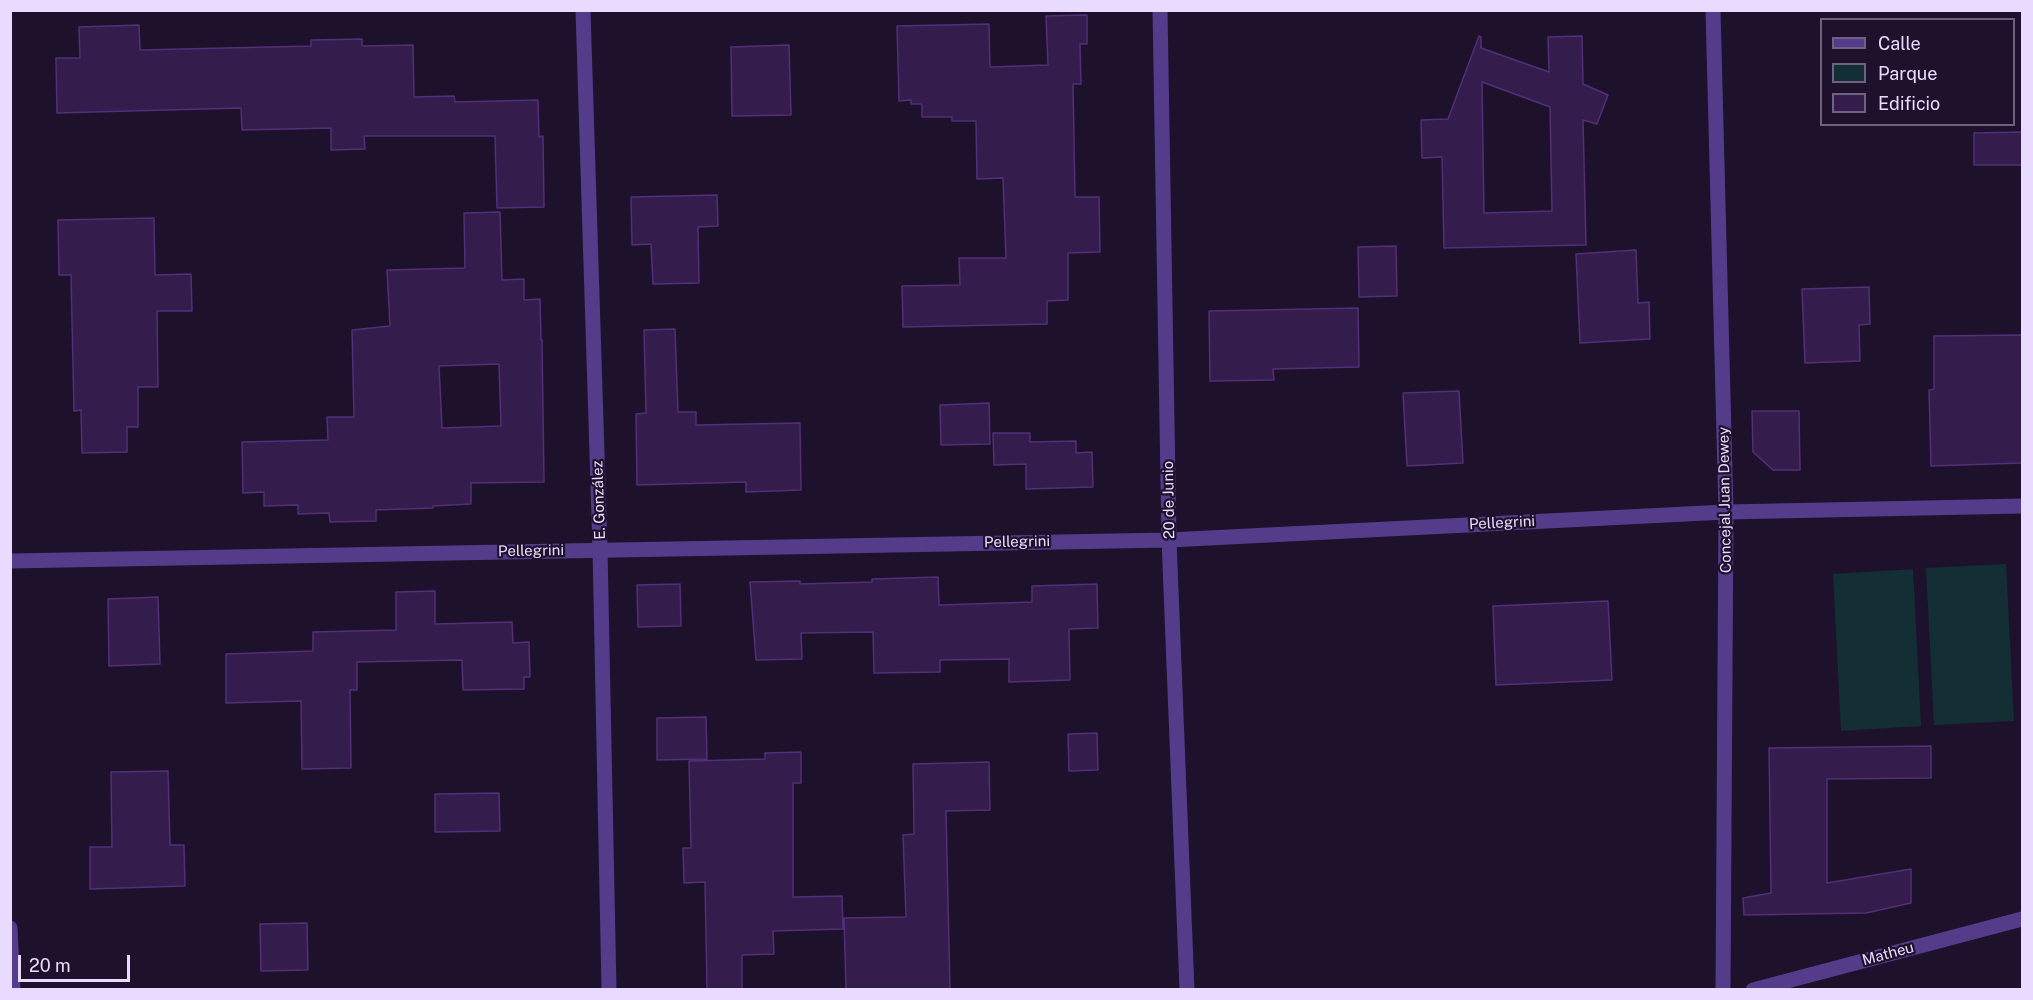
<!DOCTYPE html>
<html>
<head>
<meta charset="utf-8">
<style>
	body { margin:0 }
	#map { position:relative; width:2033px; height:1000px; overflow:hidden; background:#1d112b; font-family:"Public Sans",sans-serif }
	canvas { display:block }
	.frame { position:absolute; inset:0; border:12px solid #e9dbff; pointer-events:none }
	.legend { position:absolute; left:1820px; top:18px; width:195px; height:108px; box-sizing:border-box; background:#1d112b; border:2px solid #6f6280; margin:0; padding:8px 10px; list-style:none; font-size:18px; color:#e9dbff }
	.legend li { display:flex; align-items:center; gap:12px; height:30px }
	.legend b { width:30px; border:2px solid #6f6280 }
	.scale { position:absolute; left:18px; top:955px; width:112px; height:27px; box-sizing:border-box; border:3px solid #e9dbff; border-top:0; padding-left:8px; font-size:18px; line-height:21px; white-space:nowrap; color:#e9dbff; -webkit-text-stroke:4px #1d112b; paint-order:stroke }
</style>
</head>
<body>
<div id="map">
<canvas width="2033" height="1000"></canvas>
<div class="frame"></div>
<ul class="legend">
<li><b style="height:8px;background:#543c8b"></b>Calle</li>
<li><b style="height:16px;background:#142e36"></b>Parque</li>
<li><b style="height:16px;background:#341d4d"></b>Edificio</li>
</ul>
<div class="scale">20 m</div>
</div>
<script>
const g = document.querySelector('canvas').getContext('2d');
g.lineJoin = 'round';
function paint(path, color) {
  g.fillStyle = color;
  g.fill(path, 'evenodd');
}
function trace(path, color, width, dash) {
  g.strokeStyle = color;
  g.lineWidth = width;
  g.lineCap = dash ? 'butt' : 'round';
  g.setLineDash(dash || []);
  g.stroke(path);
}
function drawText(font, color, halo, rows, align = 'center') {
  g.font = font + ' "Public Sans",sans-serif';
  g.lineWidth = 4.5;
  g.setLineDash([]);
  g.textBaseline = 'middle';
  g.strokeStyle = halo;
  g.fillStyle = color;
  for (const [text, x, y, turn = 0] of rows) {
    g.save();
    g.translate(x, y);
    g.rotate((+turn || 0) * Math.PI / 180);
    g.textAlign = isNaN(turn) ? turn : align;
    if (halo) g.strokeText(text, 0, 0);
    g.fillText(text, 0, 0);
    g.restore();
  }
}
paint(new Path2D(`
	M 2006,564 L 2014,721 L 1934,725 L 1926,568 Z
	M 1913,569 L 1921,726 L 1841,731 L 1833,574 Z`), '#142e36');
const building = new Path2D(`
	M 1087,15 L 1087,44 L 1080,44 L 1081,84 L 1073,84 L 1075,197 L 1099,197 L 1100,252 L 1068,253 L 1068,300 L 1047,301 L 1047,324 L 903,327 L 902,286 L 960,285 L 959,258 L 1006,258 L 1003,178 L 977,179 L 976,121 L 952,121 L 952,117 L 922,117 L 922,104 L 911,104 L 911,100 L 899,101 L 897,26 L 989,24 L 990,67 L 1048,65 L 1046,16 Z
	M 139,25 L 140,50 L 311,46 L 311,40 L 362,39 L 362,46 L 413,45 L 414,97 L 454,96 L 455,102 L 538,100 L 539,137 L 543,136 L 544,207 L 497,208 L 495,136 L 364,136 L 365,149 L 331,150 L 331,128 L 242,130 L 241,108 L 57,113 L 56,58 L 80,58 L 79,27 Z
	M 1479,36 L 1481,37 L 1481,48 L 1549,72 L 1548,37 L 1582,36 L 1583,84 L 1608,95 L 1597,124 L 1583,120 L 1586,245 L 1444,248 L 1442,157 L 1422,158 L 1421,120 L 1448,119 ZM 1482,82 L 1550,107 L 1552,211 L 1484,213 Z
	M 789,45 L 791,115 L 732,116 L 731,47 Z
	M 2022,132 L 2022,165 L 1974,165 L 1974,133 Z
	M 717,195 L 718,226 L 698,227 L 699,283 L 653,284 L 651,244 L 632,245 L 631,197 Z
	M 500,212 L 502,280 L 524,279 L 524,300 L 540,299 L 541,340 L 542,340 L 544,482 L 471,483 L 471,504 L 433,506 L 433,508 L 376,510 L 376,521 L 330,522 L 329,513 L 298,514 L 298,505 L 264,506 L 264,492 L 243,493 L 242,442 L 328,440 L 327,417 L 354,417 L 352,330 L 390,326 L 387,270 L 465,268 L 464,213 ZM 499,364 L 501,426 L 442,428 L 439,366 Z
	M 154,218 L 155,275 L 191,274 L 192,311 L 157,311 L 158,387 L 138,387 L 138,427 L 127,427 L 127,452 L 82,453 L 81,410 L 74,411 L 71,275 L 59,275 L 58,220 Z
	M 1396,246 L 1397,296 L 1359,297 L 1358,247 Z
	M 1636,250 L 1638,303 L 1649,302 L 1650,339 L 1580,343 L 1576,254 Z
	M 1869,287 L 1870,324 L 1859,325 L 1860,361 L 1805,363 L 1802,289 Z
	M 1358,308 L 1359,367 L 1273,369 L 1274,380 L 1210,381 L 1209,311 Z
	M 675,329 L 678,412 L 696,412 L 696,425 L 800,423 L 801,490 L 746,492 L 746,482 L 637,485 L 636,414 L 646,413 L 644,330 Z
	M 2022,335 L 2022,463 L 1931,466 L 1929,390 L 1934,389 L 1934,336 Z
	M 1459,391 L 1463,463 L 1407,466 L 1403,393 Z
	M 989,403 L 990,444 L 941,445 L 940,405 Z
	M 1752,411 L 1799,411 L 1800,470 L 1773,470 L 1753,452 Z
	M 993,433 L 1030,433 L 1030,442 L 1076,441 L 1076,453 L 1092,452 L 1093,487 L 1026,489 L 1026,464 L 994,465 Z
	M 938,577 L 939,605 L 1032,602 L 1032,586 L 1097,584 L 1098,628 L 1069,629 L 1070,680 L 1009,682 L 1009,659 L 940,660 L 940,672 L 874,673 L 873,632 L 801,633 L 802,659 L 756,660 L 750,582 L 800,581 L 800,584 L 872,582 L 872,579 Z
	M 680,584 L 681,626 L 638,627 L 637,585 Z
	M 435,591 L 435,624 L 512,622 L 513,643 L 529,642 L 530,677 L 524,677 L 524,689 L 463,690 L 462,660 L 357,662 L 357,690 L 350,690 L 351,768 L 302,769 L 301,701 L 226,703 L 226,654 L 313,651 L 313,632 L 396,630 L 396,592 Z
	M 158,597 L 160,664 L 109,666 L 108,599 Z
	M 1608,601 L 1612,680 L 1496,685 L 1493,606 Z
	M 706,717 L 707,759 L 657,760 L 657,718 Z
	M 1097,733 L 1098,770 L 1069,771 L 1068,734 Z
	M 1931,746 L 1931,778 L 1827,779 L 1827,883 L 1911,869 L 1911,903 L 1866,913 L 1744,915 L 1743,898 L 1771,893 L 1769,748 Z
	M 801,752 L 801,783 L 793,783 L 793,897 L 842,896 L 843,929 L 773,931 L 774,954 L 742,955 L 742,990 L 707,990 L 705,882 L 684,883 L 683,848 L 691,848 L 689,761 L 765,759 L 765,753 Z
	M 989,762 L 990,810 L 946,811 L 950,990 L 846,990 L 844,918 L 906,917 L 903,835 L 914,834 L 913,764 Z
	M 168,771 L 170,845 L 184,845 L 185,886 L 90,889 L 90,847 L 112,847 L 111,772 Z
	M 499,793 L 500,831 L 435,832 L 435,794 Z
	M 307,923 L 308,970 L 261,971 L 260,924 Z`);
paint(building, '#341d4d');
trace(building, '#522f79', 1.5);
trace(new Path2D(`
	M 583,10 L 600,549 L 609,990
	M 1160,10 L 1169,540 L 1187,990
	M 1713,10 L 1726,512 L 1723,990
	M 10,561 L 1169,540 L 1726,512 L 2022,506
	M 10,928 L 13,990
	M 1753,990 L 2022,919`), '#543c8b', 15);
drawText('15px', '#e9dbff', '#1d112b', [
	["E. González",599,500,-92],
	["20 de Junio",1169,500,-91],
	["Concejal Juan Dewey",1725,500,-91],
	["Pellegrini",1502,523,-3],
	["Pellegrini",1017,542,-1],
	["Pellegrini",531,551,-1],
	["Matheu",1888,954,-15]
]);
</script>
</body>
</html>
